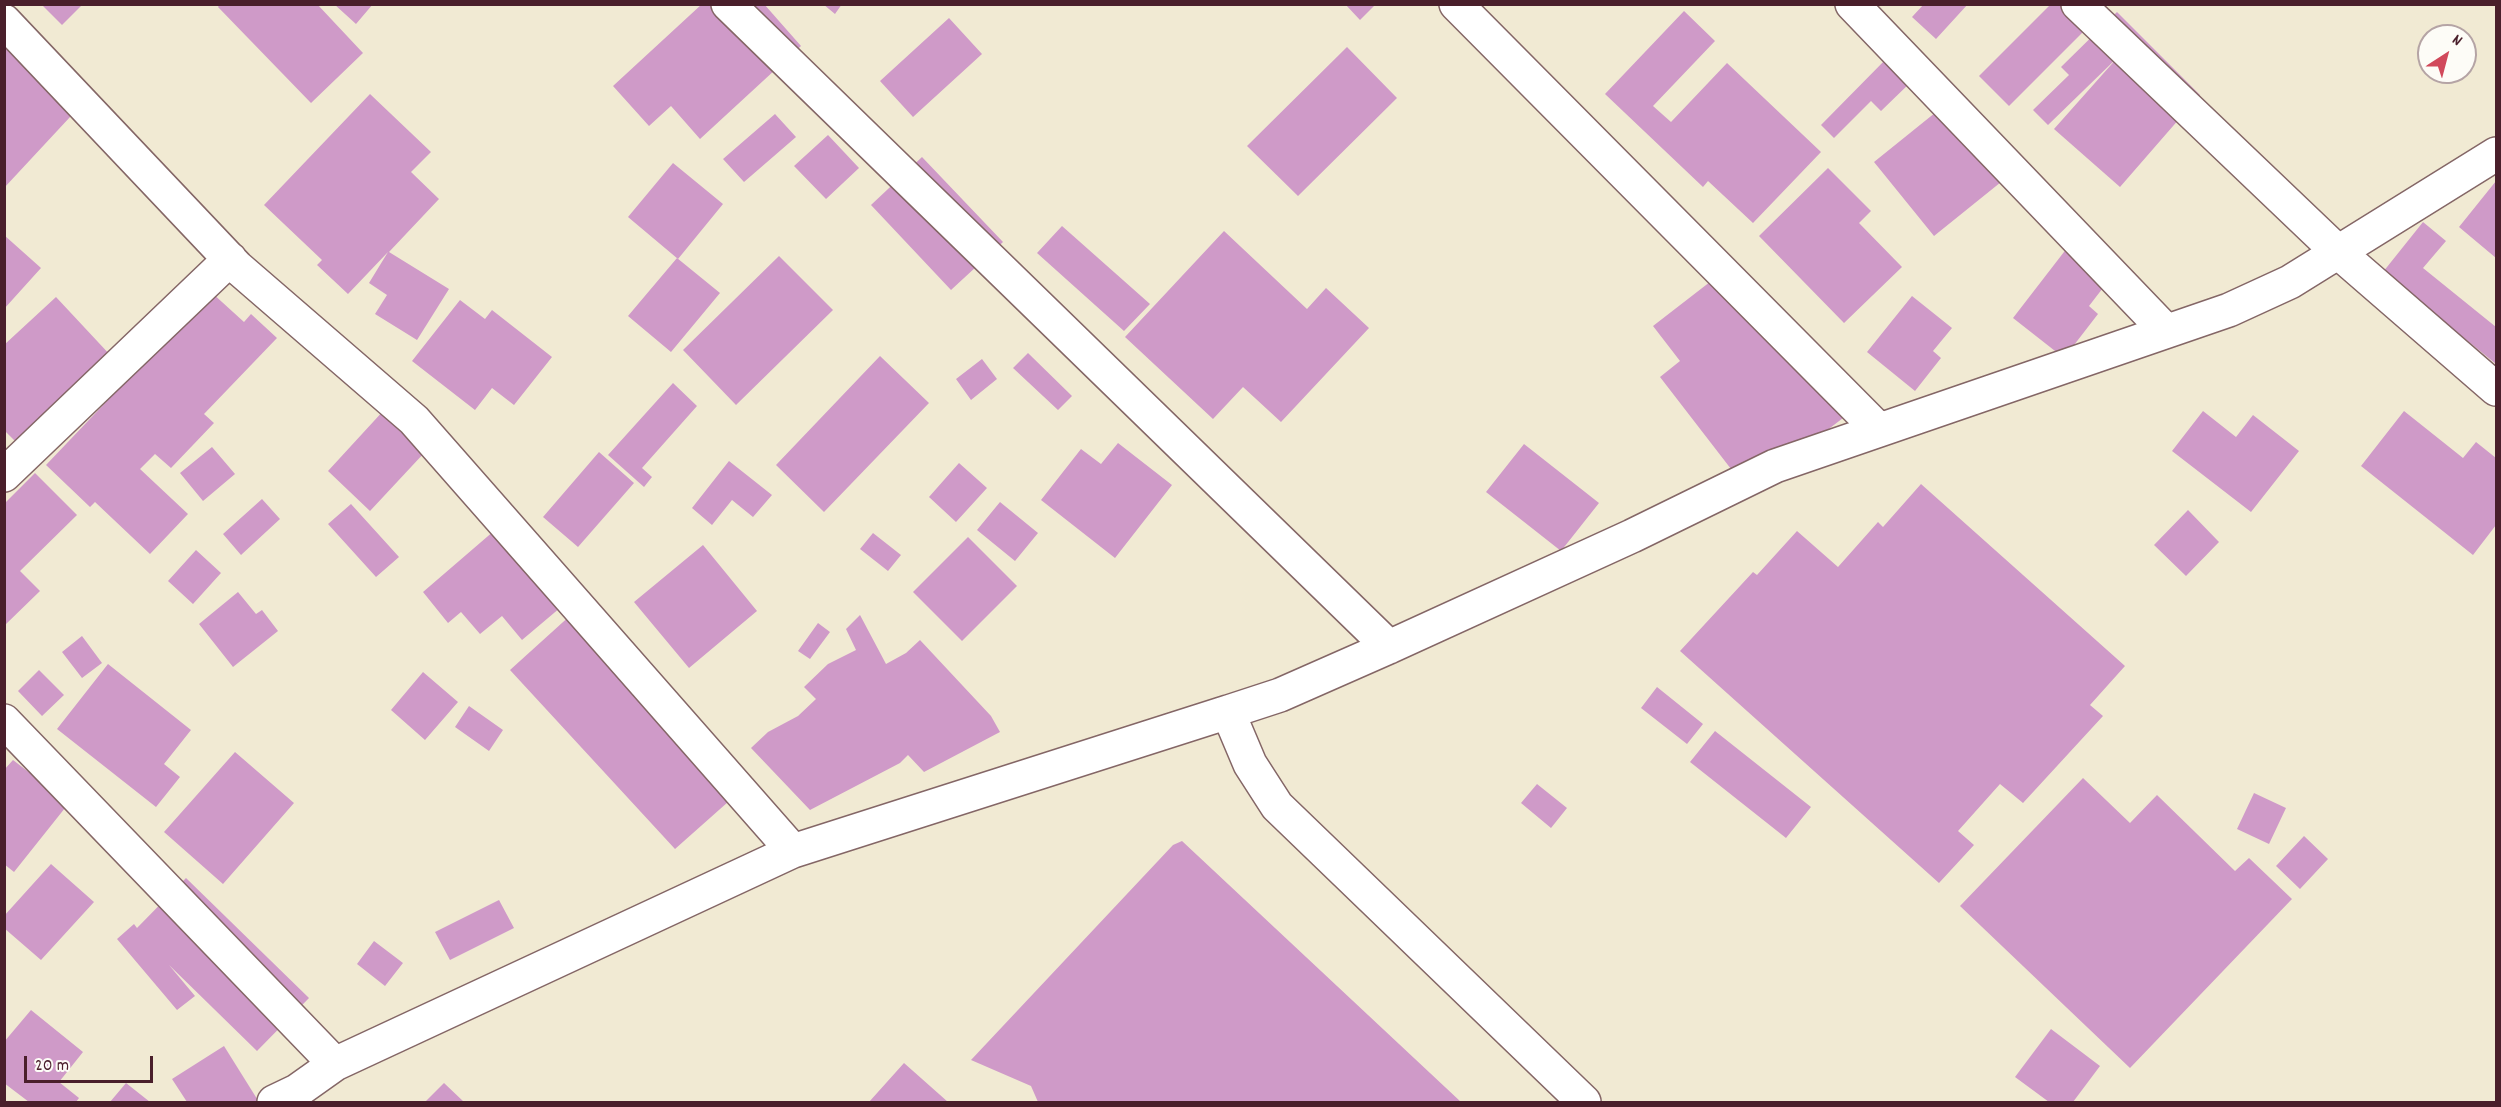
<!DOCTYPE html>
<html>
<head>
<meta charset="utf-8">
<style>
	body { margin:0 }
	#map { position:relative; width:2501px; height:1107px; overflow:hidden; background:#f1ead3; font-family:Dekko,sans-serif }
	canvas { display:block }
	.frame { position:absolute; inset:0; border:6px solid #4a1f2b; pointer-events:none }
	.north { position:absolute; left:2417px; top:24px; width:60px; height:60px; box-sizing:border-box; background:#fdfcf7; border:2px solid #b5a4a5; border-radius:50%; rotate:36deg; font-size:16px; font-weight:700; line-height:24px; text-align:center; color:#4a1f2b }
	.north::after { content:''; display:block; margin:auto; width:21px; height:27px; background:#d1495b; clip-path:polygon(50% 0,100% 100%,50% 72%,0 100%) }
	.scale { position:absolute; left:24px; top:1056px; width:129px; height:27px; box-sizing:border-box; border:3px solid #4a1f2b; border-top:0; padding-left:8px; font-size:18px; line-height:21px; white-space:nowrap; color:#4a1f2b; -webkit-text-stroke:4px #fdfcf7; paint-order:stroke }
</style>
</head>
<body>
<div id="map">
<canvas width="2501" height="1107"></canvas>
<div class="frame"></div>
<div class="north">N</div>
<div class="scale">20 m</div>
</div>
<script>
const g = document.querySelector('canvas').getContext('2d');
g.lineJoin = 'round';
function paint(path, color) {
  g.fillStyle = color;
  g.fill(path, 'evenodd');
}
function trace(path, color, width, dash) {
  g.strokeStyle = color;
  g.lineWidth = width;
  g.lineCap = dash ? 'butt' : 'round';
  g.setLineDash(dash || []);
  g.stroke(path);
}
paint(new Path2D(`
	M 41,4 L 83,4 L 62,25 Z
	M 220,4 L 317,4 L 363,53 L 311,103 L 218,7 Z
	M 334,4 L 373,4 L 356,24 Z
	M 702,4 L 764,4 L 801,46 L 700,139 L 671,106 L 649,126 L 613,86 Z
	M 823,4 L 842,4 L 835,14 Z
	M 1345,4 L 1376,4 L 1360,20 Z
	M 1924,4 L 1968,4 L 1936,39 L 1912,17 Z
	M 2051,4 L 2102,4 L 2106,9 L 2009,106 L 1979,76 Z
	M 1684,11 L 1715,41 L 1653,106 L 1671,122 L 1727,63 L 1821,152 L 1753,223 L 1708,181 L 1703,187 L 1605,94 Z
	M 2117,12 L 2200,95 L 2120,187 L 2054,129 L 2118,57 L 2048,125 L 2033,110 L 2069,75 L 2061,67 Z
	M 949,18 L 982,54 L 913,117 L 880,81 Z
	M 4,28 L 84,102 L 4,188 Z
	M 1347,47 L 1397,98 L 1298,196 L 1247,146 Z
	M 1888,57 L 1912,81 L 1881,111 L 1871,101 L 1834,138 L 1821,125 Z
	M 370,94 L 431,152 L 411,172 L 439,199 L 389,252 L 449,289 L 417,340 L 375,314 L 387,295 L 369,283 L 388,252 L 348,294 L 317,265 L 322,260 L 264,205 Z
	M 1946,104 L 2006,178 L 1934,236 L 1874,162 Z
	M 775,114 L 796,137 L 744,182 L 723,159 Z
	M 828,135 L 859,168 L 826,199 L 794,166 Z
	M 922,157 L 1003,242 L 951,290 L 871,205 Z
	M 673,163 L 723,204 L 678,259 L 628,217 Z
	M 1828,168 L 1871,211 L 1859,223 L 1902,267 L 1844,323 L 1759,236 Z
	M 2496,181 L 2496,258 L 2459,227 Z
	M 2423,222 L 2446,241 L 2423,268 L 2496,327 L 2496,364 L 2383,272 Z
	M 1062,226 L 1150,304 L 1124,331 L 1037,253 Z
	M 1224,231 L 1307,309 L 1326,288 L 1369,328 L 1281,422 L 1243,387 L 1213,419 L 1125,337 Z
	M 4,235 L 41,268 L 4,309 Z
	M 2074,239 L 2116,271 L 2089,306 L 2098,314 L 2064,358 L 2013,318 Z
	M 779,256 L 833,310 L 736,405 L 683,350 Z
	M 677,258 L 720,293 L 671,352 L 628,316 Z
	M 1728,268 L 1843,418 L 1748,491 L 1660,377 L 1680,361 L 1653,326 Z
	M 211,292 L 244,322 L 251,314 L 277,338 L 204,414 L 214,423 L 171,468 L 155,454 L 140,469 L 188,514 L 150,554 L 95,502 L 90,507 L 46,465 Z
	M 1912,296 L 1952,328 L 1933,351 L 1941,358 L 1915,391 L 1867,352 Z
	M 56,297 L 112,357 L 18,444 L 4,430 L 4,345 Z
	M 460,300 L 485,319 L 492,310 L 552,357 L 514,405 L 492,388 L 475,410 L 412,361 Z
	M 1028,353 L 1072,396 L 1058,410 L 1013,368 Z
	M 880,356 L 929,403 L 824,512 L 776,465 Z
	M 982,359 L 997,379 L 971,400 L 956,379 Z
	M 673,383 L 697,406 L 642,468 L 652,477 L 644,487 L 608,455 Z
	M 396,397 L 439,437 L 370,511 L 328,471 Z
	M 2203,411 L 2236,437 L 2253,415 L 2299,451 L 2251,512 L 2172,451 Z
	M 2404,411 L 2463,458 L 2476,442 L 2496,458 L 2496,525 L 2473,555 L 2361,466 Z
	M 1118,443 L 1172,485 L 1115,558 L 1041,500 L 1081,449 L 1101,464 Z
	M 1524,444 L 1599,503 L 1561,551 L 1486,492 Z
	M 212,447 L 235,474 L 203,501 L 180,473 Z
	M 599,452 L 634,483 L 578,547 L 543,517 Z
	M 729,461 L 772,495 L 753,517 L 732,500 L 712,525 L 692,508 Z
	M 959,463 L 987,488 L 956,522 L 929,497 Z
	M 35,473 L 77,515 L 20,571 L 40,591 L 4,626 L 4,504 Z
	M 1921,484 L 2125,666 L 2090,705 L 2103,716 L 2023,803 L 2000,784 L 1958,831 L 1974,845 L 1939,883 L 1680,651 L 1753,572 L 1757,575 L 1797,531 L 1838,567 L 1878,522 L 1883,527 Z
	M 262,499 L 280,519 L 241,555 L 223,534 Z
	M 1000,502 L 1038,533 L 1015,561 L 977,530 Z
	M 351,504 L 399,557 L 376,577 L 328,524 Z
	M 2188,510 L 2219,542 L 2186,576 L 2154,545 Z
	M 502,524 L 567,602 L 522,640 L 502,616 L 480,634 L 461,612 L 448,623 L 423,592 Z
	M 873,533 L 901,555 L 888,571 L 860,549 Z
	M 968,537 L 1017,586 L 962,641 L 913,592 Z
	M 703,545 L 757,611 L 689,668 L 634,602 Z
	M 196,550 L 221,573 L 193,604 L 168,581 Z
	M 238,592 L 256,614 L 262,610 L 278,631 L 233,667 L 199,624 Z
	M 573,613 L 737,794 L 675,849 L 510,670 Z
	M 860,615 L 886,664 L 906,653 L 920,640 L 991,716 L 1000,732 L 924,772 L 908,755 L 900,763 L 810,810 L 751,748 L 768,732 L 798,716 L 816,699 L 804,687 L 828,664 L 856,650 L 846,629 Z
	M 818,623 L 830,632 L 810,659 L 798,651 Z
	M 82,636 L 102,663 L 82,678 L 62,652 Z
	M 108,664 L 191,730 L 164,764 L 180,777 L 156,807 L 57,729 Z
	M 39,670 L 64,695 L 42,716 L 18,691 Z
	M 423,672 L 458,702 L 425,740 L 391,710 Z
	M 1657,687 L 1703,724 L 1687,744 L 1641,708 Z
	M 469,706 L 503,730 L 489,751 L 455,727 Z
	M 1715,731 L 1811,807 L 1786,838 L 1690,762 Z
	M 235,752 L 294,803 L 223,884 L 164,832 Z
	M 13,760 L 69,803 L 14,872 L 4,864 L 4,770 Z
	M 2083,778 L 2130,823 L 2157,795 L 2235,871 L 2249,858 L 2292,899 L 2130,1068 L 1960,906 Z
	M 1537,784 L 1567,808 L 1551,828 L 1521,803 Z
	M 2254,793 L 2286,808 L 2269,844 L 2237,829 Z
	M 2304,836 L 2328,859 L 2300,889 L 2276,866 Z
	M 1182,841 L 1461,1102 L 1038,1102 L 1031,1086 L 971,1060 L 1173,845 Z
	M 51,864 L 94,902 L 41,960 L 4,928 L 4,916 Z
	M 186,878 L 309,998 L 257,1051 L 169,965 L 195,996 L 177,1010 L 117,939 L 134,924 L 137,928 Z
	M 499,900 L 514,928 L 450,960 L 435,932 Z
	M 374,941 L 403,963 L 385,986 L 357,964 Z
	M 31,1010 L 83,1052 L 59,1082 L 79,1098 L 76,1102 L 29,1102 L 4,1083 L 4,1042 Z
	M 2051,1029 L 2100,1066 L 2073,1102 L 2049,1102 L 2015,1077 Z
	M 224,1046 L 259,1102 L 187,1102 L 172,1079 Z
	M 904,1063 L 948,1102 L 869,1102 Z
	M 126,1083 L 150,1102 L 110,1102 Z
	M 444,1083 L 464,1102 L 425,1102 Z`), '#cf9ac8');
const minor = new Path2D(`
	M 728,4 L 1389,647
	M 1456,4 L 1879,430
	M 1852,4 L 2166,331
	M 2078,4 L 2338,252 L 2496,389
	M 4,21 L 237,267 L 414,420 L 793,851
	M 4,475 L 230,259
	M 4,721 L 335,1064
	M 274,1102 L 297,1091 L 335,1064 L 793,851 L 1228,712
	M 1584,1102 L 1277,806 L 1250,764 L 1228,712 L 1280,695 L 1389,647 L 1632,536 L 1775,466 L 2229,310 L 2290,282 L 2496,154`);
trace(minor, '#846666', 36);
trace(minor, '#fff', 33);
</script>
</body>
</html>
